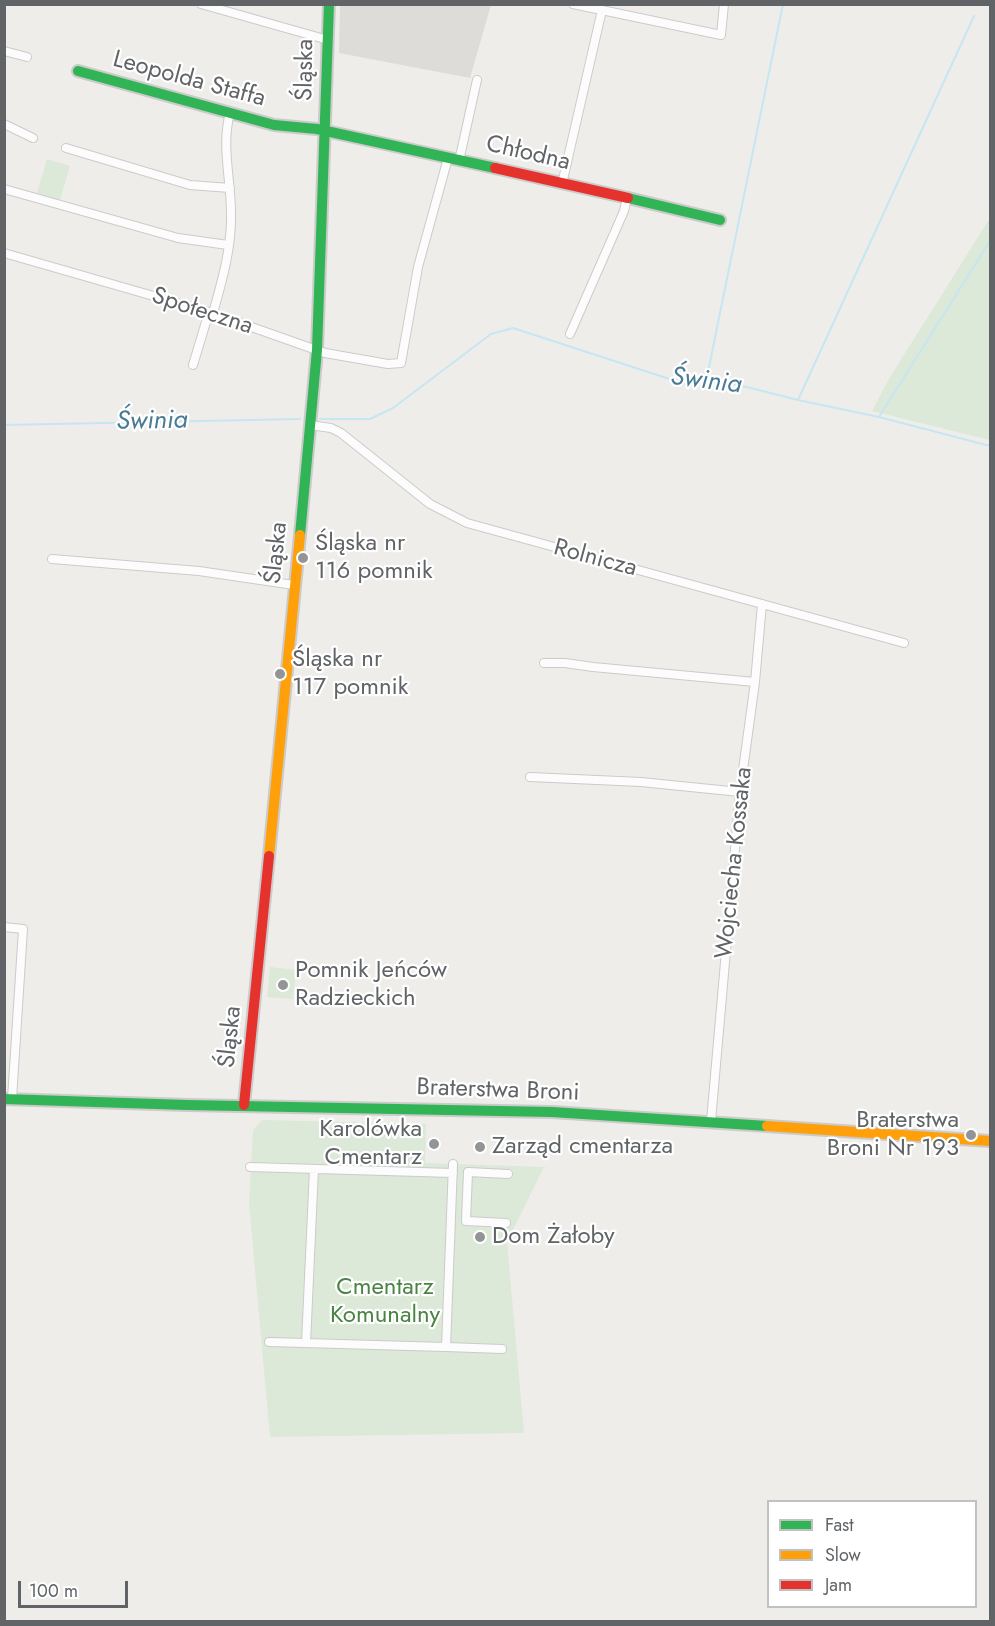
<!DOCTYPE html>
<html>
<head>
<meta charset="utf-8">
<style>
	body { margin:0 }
	#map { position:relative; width:995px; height:1626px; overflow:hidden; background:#efedea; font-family:Jost,sans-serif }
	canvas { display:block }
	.frame { position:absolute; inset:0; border:6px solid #606467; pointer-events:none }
	.legend { position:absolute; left:767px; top:1500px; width:210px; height:108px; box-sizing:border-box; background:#fff; border:2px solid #bfc1c2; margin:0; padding:8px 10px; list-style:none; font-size:18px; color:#606467 }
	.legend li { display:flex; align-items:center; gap:12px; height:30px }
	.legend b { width:30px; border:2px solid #bfc1c2 }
	.scale { position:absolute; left:18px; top:1581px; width:110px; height:27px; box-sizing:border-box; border:3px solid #606467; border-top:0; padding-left:8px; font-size:18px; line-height:21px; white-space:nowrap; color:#606467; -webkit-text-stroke:4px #fff; paint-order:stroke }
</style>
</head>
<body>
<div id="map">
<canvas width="995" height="1626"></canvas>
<div class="frame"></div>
<ul class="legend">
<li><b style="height:8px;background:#30b455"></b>Fast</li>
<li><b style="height:8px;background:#ff9f0a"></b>Slow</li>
<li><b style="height:8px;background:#e5322d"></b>Jam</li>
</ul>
<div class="scale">100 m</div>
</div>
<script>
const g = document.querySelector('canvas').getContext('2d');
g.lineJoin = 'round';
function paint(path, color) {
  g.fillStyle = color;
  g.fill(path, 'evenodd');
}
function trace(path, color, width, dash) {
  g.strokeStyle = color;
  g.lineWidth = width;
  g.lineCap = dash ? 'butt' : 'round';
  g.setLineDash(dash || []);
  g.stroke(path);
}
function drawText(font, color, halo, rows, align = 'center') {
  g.font = font + ' Jost,sans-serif';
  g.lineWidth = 4.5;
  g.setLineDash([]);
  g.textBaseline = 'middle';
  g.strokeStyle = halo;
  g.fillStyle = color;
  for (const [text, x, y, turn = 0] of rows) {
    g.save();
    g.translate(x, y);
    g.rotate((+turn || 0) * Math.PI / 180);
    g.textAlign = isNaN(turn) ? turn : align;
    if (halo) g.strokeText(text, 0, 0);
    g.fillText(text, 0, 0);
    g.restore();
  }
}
paint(new Path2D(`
	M 340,5 L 340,4 L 491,5 L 470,78 L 339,53 Z`), '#dedcd9');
paint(new Path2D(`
	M 47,159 L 70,166 L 60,200 L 37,193 Z
	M 990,218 L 990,440 L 872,411 L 890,377 Z
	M 270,967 L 296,970 L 293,999 L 267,997 Z
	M 262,1120 L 426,1124 L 425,1163 L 544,1167 L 507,1242 L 524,1433 L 270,1437 L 249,1204 L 253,1130 Z`), '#dce8d8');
trace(new Path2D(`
	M 703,376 L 709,367 L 783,4
	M 798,400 L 974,16
	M 879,417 L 990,446
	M 320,419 L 370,419 L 393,408 L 491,334 L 513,328 L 688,385 L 703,376 L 798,400 L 879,417 L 990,241
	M 4,425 L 300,419`), '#c6e6f2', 2);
const street = new Path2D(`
	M 201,4 L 328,40
	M 573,4 L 721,35 L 724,4
	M 4,51 L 27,57
	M 4,124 L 33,138
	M 66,148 L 190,185 L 230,188
	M 459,161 L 477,80
	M 562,184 L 602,10
	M 4,189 L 178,238 L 228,245
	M 4,253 L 209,312 L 325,353 L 388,364 L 401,363 L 418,267 L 448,158
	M 213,313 C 222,281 232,247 231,213 C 231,179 221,146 230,113
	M 570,334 L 624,211 L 627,198
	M 193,365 L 209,312
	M 310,425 L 331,428 L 341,433 L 430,504 L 467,523 L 904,643
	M 52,559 L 199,571 L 294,585
	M 544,663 L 565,663 L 593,667 L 755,682
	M 530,777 L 641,782 L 740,792
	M 4,927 L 23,929 L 12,1099
	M 711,1121 L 740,792 L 755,682 L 762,604
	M 453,1164 L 446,1347 L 502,1349
	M 250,1167 L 453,1173
	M 506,1223 L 466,1221 L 468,1172 L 508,1174
	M 269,1342 L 446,1347
	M 306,1343 L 314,1169`);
const fast = new Path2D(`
	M 78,71 L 274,125 L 317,129 L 495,168
	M 628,198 L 720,220
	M 300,535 L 317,350 L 329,4
	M 4,1099 L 187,1105 L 552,1112 L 767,1126`);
const slow = new Path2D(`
	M 269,856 L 300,535
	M 767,1126 L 990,1141`);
const jam = new Path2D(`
	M 495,168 L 628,198
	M 244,1105 L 269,856`);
trace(street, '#cccbca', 10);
trace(fast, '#cbcbca', 14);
trace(slow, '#cbcbca', 14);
trace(jam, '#cbcbca', 14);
trace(street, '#fdfcfc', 8);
trace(fast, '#30b455', 10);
trace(slow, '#ff9f0a', 10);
trace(jam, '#e5322d', 10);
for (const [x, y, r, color] of [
	[303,558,6,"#929495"],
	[280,674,6,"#929495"],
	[283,985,6,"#929495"],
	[971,1135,6,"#929495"],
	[434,1144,6,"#929495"],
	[480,1147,6,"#929495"],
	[480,1237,6,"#929495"]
]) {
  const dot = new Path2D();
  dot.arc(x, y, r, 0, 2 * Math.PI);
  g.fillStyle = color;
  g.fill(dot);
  trace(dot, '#fff', 2);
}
drawText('24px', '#606467', '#fff', [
	["Śląska",306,70,-89],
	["Leopolda Staffa",189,80,15],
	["Chłodna",528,154,13],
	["Społeczna",202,312,18],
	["Śląska",277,553,-84],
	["Rolnicza",595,559,15],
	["Wojciecha Kossaka",735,863,-84],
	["Śląska",231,1037,-84],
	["Braterstwa Broni",498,1091,2]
]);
drawText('24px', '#606467', '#fff', [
	["Śląska nr",315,544],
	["116 pomnik",315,572],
	["Śląska nr",292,660],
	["117 pomnik",292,688],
	["Pomnik Jeńców",295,971],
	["Radzieckich",295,999],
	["Braterstwa",959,1121,"right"],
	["Broni Nr 193",959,1149,"right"],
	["Karolówka",422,1130,"right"],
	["Cmentarz",422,1158,"right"],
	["Zarząd cmentarza",492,1147],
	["Dom Żałoby",492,1237]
], 'left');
drawText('24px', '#498442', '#fff', [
	["Cmentarz",385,1288],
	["Komunalny",385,1316]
]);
drawText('italic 26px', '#4a7b95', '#fff', [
	["Świnia",706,382,7],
	["Świnia",152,422,-1]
]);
</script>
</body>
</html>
